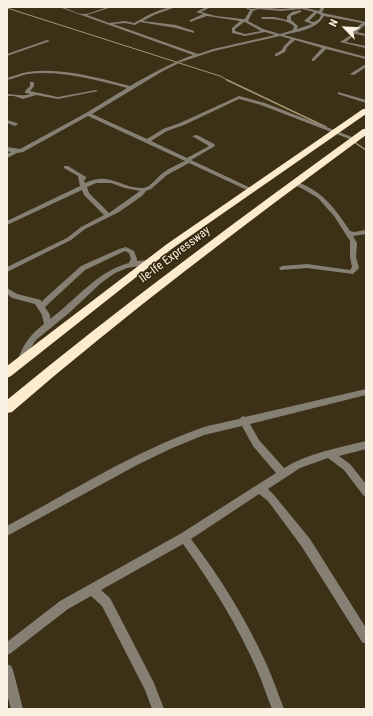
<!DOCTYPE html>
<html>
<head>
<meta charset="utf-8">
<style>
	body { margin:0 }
	#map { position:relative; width:373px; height:716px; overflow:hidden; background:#3c3016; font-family:"Roboto Condensed",sans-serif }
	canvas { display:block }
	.frame { position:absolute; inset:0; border:8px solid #f9f0e1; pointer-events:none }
	.north { position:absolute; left:325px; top:8px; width:40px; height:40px; -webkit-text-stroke:3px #32260c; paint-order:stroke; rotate:294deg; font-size:11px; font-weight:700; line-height:16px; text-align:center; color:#f9f0e1 }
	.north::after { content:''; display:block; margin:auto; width:14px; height:18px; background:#f9f0e1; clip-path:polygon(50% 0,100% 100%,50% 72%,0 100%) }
</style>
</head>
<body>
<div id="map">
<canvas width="373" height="716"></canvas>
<div class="frame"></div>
<div class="north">N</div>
</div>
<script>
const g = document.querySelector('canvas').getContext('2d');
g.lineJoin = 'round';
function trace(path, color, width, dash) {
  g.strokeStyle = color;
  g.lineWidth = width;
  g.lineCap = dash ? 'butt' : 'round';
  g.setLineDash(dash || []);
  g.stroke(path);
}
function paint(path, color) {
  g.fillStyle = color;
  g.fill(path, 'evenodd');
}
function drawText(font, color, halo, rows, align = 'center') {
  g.font = font + ' "Roboto Condensed",sans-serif';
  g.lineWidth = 3;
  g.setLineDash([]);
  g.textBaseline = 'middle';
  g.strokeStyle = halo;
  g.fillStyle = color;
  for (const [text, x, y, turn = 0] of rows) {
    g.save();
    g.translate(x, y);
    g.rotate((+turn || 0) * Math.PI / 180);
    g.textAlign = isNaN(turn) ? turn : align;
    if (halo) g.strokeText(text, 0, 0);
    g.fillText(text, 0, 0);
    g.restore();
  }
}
trace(new Path2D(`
	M 7,8 L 220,76 L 229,81`), '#a89571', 1);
trace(new Path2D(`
	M 227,80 L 326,127
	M 354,142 L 366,150`), '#a89571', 1.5);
paint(new Path2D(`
	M 59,7 C 68,7 75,14 84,14 C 92,14 102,7 112,7 L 87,15 L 109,23 L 125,21 L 134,23 C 147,16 161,7 176,7 L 154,15 L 143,21 L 176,25 L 194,31 L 194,33 L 176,28 L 140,22 L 135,25 L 125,23 L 113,24 L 198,54 L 213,49 L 275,35 L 265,32 L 245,36 L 232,33 L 232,28 L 240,21 L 207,16 L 190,22 L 190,20 L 203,14 L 196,12 L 206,7 L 211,7 L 201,12 L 216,16 L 242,19 L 245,19 L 250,10 L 243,7 L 252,9 L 263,7 L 281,9 L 302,7 L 319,11 L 321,7 L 325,7 L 322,12 L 323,13 L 366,22 L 366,24 L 357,32 L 366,34 L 366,36 L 355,34 L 346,42 L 366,46 L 365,48 L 340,42 L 351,35 L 357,27 L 362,23 L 324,16 C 316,30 299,31 284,35 L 366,57 L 366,59 L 326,49 L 314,61 L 312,61 L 312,59 L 322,48 L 295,40 L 287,47 L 285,52 L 277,56 L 275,56 L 275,54 L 282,50 L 284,46 L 291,39 L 280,36 L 214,51 L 181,62 L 163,71 L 92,114 L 147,139 L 163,129 L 180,123 L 239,96 L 265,103 L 357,139 L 352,140 L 261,105 L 239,99 L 184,125 L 167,131 L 151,141 L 187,158 L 209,146 L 192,136 L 197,135 L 214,144 L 215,146 L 191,160 L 253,189 L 253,191 L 249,191 L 189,163 L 167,175 L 151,189 L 146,191 L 142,196 L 119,212 L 85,229 L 71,240 L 7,272 L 7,267 L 67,238 L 81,227 L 104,215 L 84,195 L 82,190 L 7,225 L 7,221 L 80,186 L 78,176 L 64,168 L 64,166 L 68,166 L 86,177 L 86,179 L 84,180 L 85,183 C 112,171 120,189 143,188 C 150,188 157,177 163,173 C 169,168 177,165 185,161 L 88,116 L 23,152 L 17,153 L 7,158 L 7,154 L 11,152 L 7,151 L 7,147 L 20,149 L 86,113 L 127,88 C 96,80 61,70 28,74 C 21,75 14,79 7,80 L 7,78 C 14,76 21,73 28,72 C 62,67 98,78 130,86 C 151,74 171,63 193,55 ZM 258,9 L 281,11 L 302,9 L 314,12 L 304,21 L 312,24 L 297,29 L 298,26 L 291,20 L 291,16 L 301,12 L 301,10 L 292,12 L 287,16 L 287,20 L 274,17 L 261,17 L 262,19 C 273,19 286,19 294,26 L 293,30 L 280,34 L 263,29 L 248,21 L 253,11 ZM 317,13 L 321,15 L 319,19 L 314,22 L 309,21 ZM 244,22 L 245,22 L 261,31 L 245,34 L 235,31 L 235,29 ZM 96,183 L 111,183 L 125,188 L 140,191 L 109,213 L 89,193 L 87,187 Z
	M 47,40 L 50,41 L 7,56 L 7,54 Z
	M 366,64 L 366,67 L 354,75 L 350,74 Z
	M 30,82 L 34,82 L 34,86 L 30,91 L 58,97 L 96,90 L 98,91 L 58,99 L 36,95 L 23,99 L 14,96 L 7,96 L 7,94 C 16,94 21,97 30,94 L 25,93 L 25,91 L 30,86 Z
	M 338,92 L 366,100 L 366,103 L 338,94 Z
	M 7,120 L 17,123 L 18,124 L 15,126 L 7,123 Z
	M 294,181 C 322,190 334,207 350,231 L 354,232 L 366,230 L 366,234 L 353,236 L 357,243 L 356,257 L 359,268 L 353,274 L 307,268 L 280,270 L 279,268 L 282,266 L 307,264 L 350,270 L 352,267 L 350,257 L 350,241 L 334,216 L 318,198 L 303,189 L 292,184 L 291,183 Z
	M 126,247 L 134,251 L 137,259 L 137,261 L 151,260 L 154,262 L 151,264 L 127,268 L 115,273 L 101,283 L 69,313 L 36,340 L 28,352 L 25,362 L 19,362 L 18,360 C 23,344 31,334 44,324 L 42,315 L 35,304 L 12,298 L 7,294 L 7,288 L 17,294 L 41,300 L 41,302 L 81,266 L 119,249 ZM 125,251 L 129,253 L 131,259 L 129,263 C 97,271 76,300 50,319 L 50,315 L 45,307 L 85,270 Z
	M 366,389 L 366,395 L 250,424 L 259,440 L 284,468 C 308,453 338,448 366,441 L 366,449 L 339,456 L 350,464 L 366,484 L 366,497 L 363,495 L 344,470 L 328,458 L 300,468 L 268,489 L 274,495 L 310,539 L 366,628 L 366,644 L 362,642 L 302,547 L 268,501 L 259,494 L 191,539 C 220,577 246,619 266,663 C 273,678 278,694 284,709 L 272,709 C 267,697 263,684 258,672 C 238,626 212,584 183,544 L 101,590 L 110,598 L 154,683 L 164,709 L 152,709 L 145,690 L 102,606 L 91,596 L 68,609 L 11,653 L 7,655 L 7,642 L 60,601 L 180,534 L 276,473 L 253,446 L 242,426 L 204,435 L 170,449 L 137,465 L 7,536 L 7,526 C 70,492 134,452 201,428 C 213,424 227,422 239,419 L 243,416 L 245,417 Z
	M 7,664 L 11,666 L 13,670 L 23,709 L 11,709 L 7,694 Z`), '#867f73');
paint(new Path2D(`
	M 363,109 L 366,109 L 366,114 L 173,248 L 11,376 L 7,378 L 7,366 L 167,244 Z
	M 363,129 L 366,129 L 366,135 C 245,224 125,314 12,412 L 7,413 L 7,400 C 122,305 242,217 363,129 Z`), '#fceccd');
drawText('12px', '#f9f0e1', '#32260c', [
	["Ile-Ife Expressway",175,255,-37]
]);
</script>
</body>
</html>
